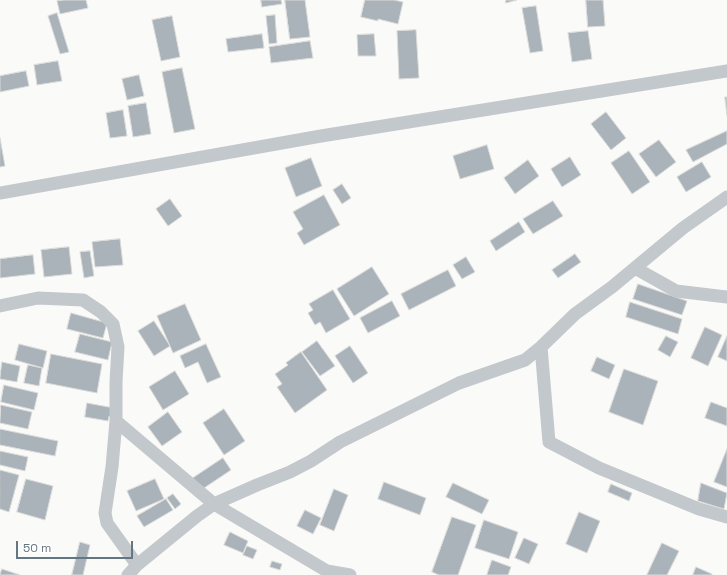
<!DOCTYPE html>
<html>
<head>
<meta charset="utf-8">
<style>
	body { margin:0 }
	#map { position:relative; width:727px; height:575px; overflow:hidden; background:#fafaf8; font-family:"Space Grotesk",sans-serif }
	canvas { display:block }
	.scale { position:absolute; left:16px; top:541px; width:117px; height:18px; box-sizing:border-box; border:2px solid #657683; border-top:0; padding-left:5px; font-size:12px; line-height:14px; white-space:nowrap; color:#657683; -webkit-text-stroke:3px #fff; paint-order:stroke }
</style>
</head>
<body>
<div id="map">
<canvas width="727" height="575"></canvas>
<div class="scale">50 m</div>
</div>
<script>
const g = document.querySelector('canvas').getContext('2d');
g.lineJoin = 'round';
function paint(path, color) {
  g.fillStyle = color;
  g.fill(path, 'evenodd');
}
function trace(path, color, width, dash) {
  g.strokeStyle = color;
  g.lineWidth = width;
  g.lineCap = dash ? 'butt' : 'round';
  g.setLineDash(dash || []);
  g.stroke(path);
}
const building = new Path2D(`
	M 64,0 L 86,0 L 88,8 L 60,14 L 57,1 Z
	M 261,0 L 281,0 L 282,4 L 262,7 Z
	M 285,0 L 305,0 L 310,37 L 290,39 Z
	M 365,0 L 394,0 L 403,2 L 398,24 L 378,19 L 378,21 L 361,17 Z
	M 506,0 L 517,0 L 506,3 Z
	M 586,0 L 603,0 L 605,26 L 588,27 Z
	M 536,6 L 543,51 L 530,53 L 522,8 Z
	M 57,13 L 69,52 L 60,54 L 48,16 Z
	M 275,15 L 277,43 L 269,44 L 266,16 Z
	M 172,16 L 180,57 L 161,61 L 152,20 Z
	M 416,30 L 419,78 L 399,79 L 397,31 Z
	M 588,31 L 592,59 L 572,62 L 568,33 Z
	M 262,34 L 264,48 L 228,52 L 226,39 Z
	M 374,34 L 376,56 L 358,56 L 357,35 Z
	M 310,41 L 313,58 L 271,63 L 269,47 Z
	M 58,61 L 62,81 L 37,85 L 34,65 Z
	M 182,68 L 195,129 L 174,133 L 162,72 Z
	M 26,71 L 29,86 L 0,92 L 0,76 Z
	M 139,75 L 144,96 L 127,100 L 122,79 Z
	M 725,97 L 727,97 L 727,115 Z
	M 146,103 L 151,134 L 133,137 L 128,106 Z
	M 123,110 L 127,136 L 110,138 L 106,113 Z
	M 606,112 L 626,138 L 611,150 L 591,124 Z
	M 727,131 L 727,144 L 693,162 L 686,150 Z
	M 0,138 L 5,166 L 0,167 Z
	M 659,140 L 676,162 L 656,177 L 639,154 Z
	M 487,145 L 494,169 L 460,179 L 453,156 Z
	M 629,151 L 650,182 L 632,194 L 611,163 Z
	M 570,157 L 581,175 L 562,187 L 551,169 Z
	M 311,158 L 322,186 L 296,197 L 285,168 Z
	M 528,160 L 539,176 L 515,194 L 504,178 Z
	M 702,162 L 711,177 L 686,192 L 677,177 Z
	M 342,184 L 351,198 L 342,204 L 333,190 Z
	M 324,195 L 340,225 L 304,245 L 297,233 L 303,229 L 293,212 Z
	M 170,199 L 182,216 L 168,226 L 156,209 Z
	M 553,201 L 563,216 L 533,234 L 523,219 Z
	M 519,222 L 525,232 L 496,251 L 490,241 Z
	M 120,239 L 123,265 L 95,267 L 92,242 Z
	M 69,247 L 72,274 L 44,277 L 41,250 Z
	M 90,251 L 94,276 L 84,278 L 80,252 Z
	M 575,254 L 581,262 L 558,278 L 552,270 Z
	M 33,255 L 35,274 L 0,278 L 0,259 Z
	M 466,257 L 475,272 L 462,279 L 453,265 Z
	M 372,267 L 389,294 L 354,316 L 337,289 Z
	M 448,270 L 456,286 L 409,310 L 401,294 Z
	M 638,284 L 687,301 L 682,315 L 633,299 Z
	M 333,290 L 350,319 L 326,333 L 320,322 L 315,325 L 308,313 L 313,310 L 309,304 Z
	M 392,301 L 400,316 L 368,333 L 360,318 Z
	M 630,302 L 682,319 L 678,334 L 626,317 Z
	M 185,304 L 201,340 L 173,353 L 157,316 Z
	M 71,313 L 107,323 L 103,338 L 67,329 Z
	M 154,321 L 170,346 L 154,356 L 138,331 Z
	M 705,327 L 722,335 L 708,366 L 691,358 Z
	M 80,334 L 112,342 L 108,360 L 75,352 Z
	M 666,336 L 678,342 L 670,357 L 658,350 Z
	M 727,336 L 727,361 L 718,357 Z
	M 317,341 L 335,366 L 320,376 L 302,352 Z
	M 19,344 L 47,351 L 43,368 L 15,360 Z
	M 206,344 L 221,377 L 207,383 L 198,362 L 185,368 L 180,356 Z
	M 350,346 L 368,373 L 353,383 L 335,356 Z
	M 301,352 L 327,390 L 295,413 L 277,387 L 282,384 L 275,374 L 288,365 L 286,363 Z
	M 51,354 L 102,364 L 97,393 L 46,383 Z
	M 597,357 L 615,365 L 609,379 L 591,371 Z
	M 2,362 L 20,366 L 17,382 L 0,379 Z
	M 28,365 L 42,368 L 39,386 L 24,383 Z
	M 624,369 L 658,381 L 643,425 L 609,412 Z
	M 175,371 L 189,394 L 163,410 L 149,387 Z
	M 4,385 L 38,393 L 34,410 L 1,402 Z
	M 711,402 L 727,408 L 727,426 L 705,418 Z
	M 87,403 L 114,408 L 113,417 L 109,416 L 108,421 L 85,417 Z
	M 1,405 L 32,412 L 28,429 L 0,423 Z
	M 224,409 L 245,441 L 224,455 L 203,423 Z
	M 168,412 L 182,432 L 162,446 L 148,427 Z
	M 0,429 L 58,441 L 55,456 L 0,445 Z
	M 727,449 L 727,487 L 714,482 Z
	M 0,451 L 28,457 L 25,471 L 0,465 Z
	M 223,458 L 231,470 L 201,490 L 193,478 Z
	M 0,470 L 19,475 L 9,512 L 0,509 Z
	M 26,479 L 53,486 L 45,520 L 17,512 Z
	M 155,479 L 164,499 L 136,511 L 127,491 Z
	M 384,482 L 426,498 L 420,515 L 378,499 Z
	M 453,483 L 489,500 L 482,514 L 446,497 Z
	M 701,483 L 727,493 L 724,509 L 698,501 Z
	M 611,484 L 632,493 L 629,501 L 608,492 Z
	M 334,489 L 348,495 L 334,531 L 320,525 Z
	M 173,494 L 181,504 L 175,509 L 167,498 Z
	M 166,499 L 173,510 L 144,527 L 137,516 Z
	M 305,510 L 321,518 L 313,534 L 297,526 Z
	M 579,512 L 600,521 L 587,553 L 566,544 Z
	M 452,517 L 476,525 L 458,575 L 439,575 L 432,572 Z
	M 484,520 L 518,532 L 509,559 L 475,548 Z
	M 230,532 L 248,541 L 243,553 L 224,545 Z
	M 524,538 L 538,544 L 529,564 L 515,558 Z
	M 80,542 L 90,545 L 83,575 L 72,575 Z
	M 662,543 L 679,551 L 667,575 L 647,575 Z
	M 247,546 L 257,550 L 253,559 L 243,555 Z
	M 492,560 L 511,567 L 508,575 L 487,575 Z
	M 272,561 L 282,564 L 280,570 L 270,567 Z
	M 696,567 L 712,574 L 712,575 L 693,575 Z
	M 2,569 L 20,575 L 0,575 Z`);
paint(building, '#aab3b9');
trace(building, '#dcdcda', 1);
trace(new Path2D(`
	M 0,193 L 321,136 L 727,71
	M 635,268 L 676,291 L 727,297
	M 0,306 L 38,298 L 83,300 L 101,312 L 113,324 L 118,347 L 116,382 L 116,421 L 112,467 L 105,513 L 107,523 L 137,565
	M 541,347 L 549,442 L 599,468 L 699,509 L 727,517
	M 116,421 L 214,504 L 327,571 L 350,575
	M 128,575 L 137,565 L 197,516 L 214,504 L 257,485 L 290,472 L 311,461 L 340,442 L 459,383 L 525,360 L 541,347 L 575,314 L 612,287 L 683,228 L 727,197`), '#c3c8cc', 13);
</script>
</body>
</html>
